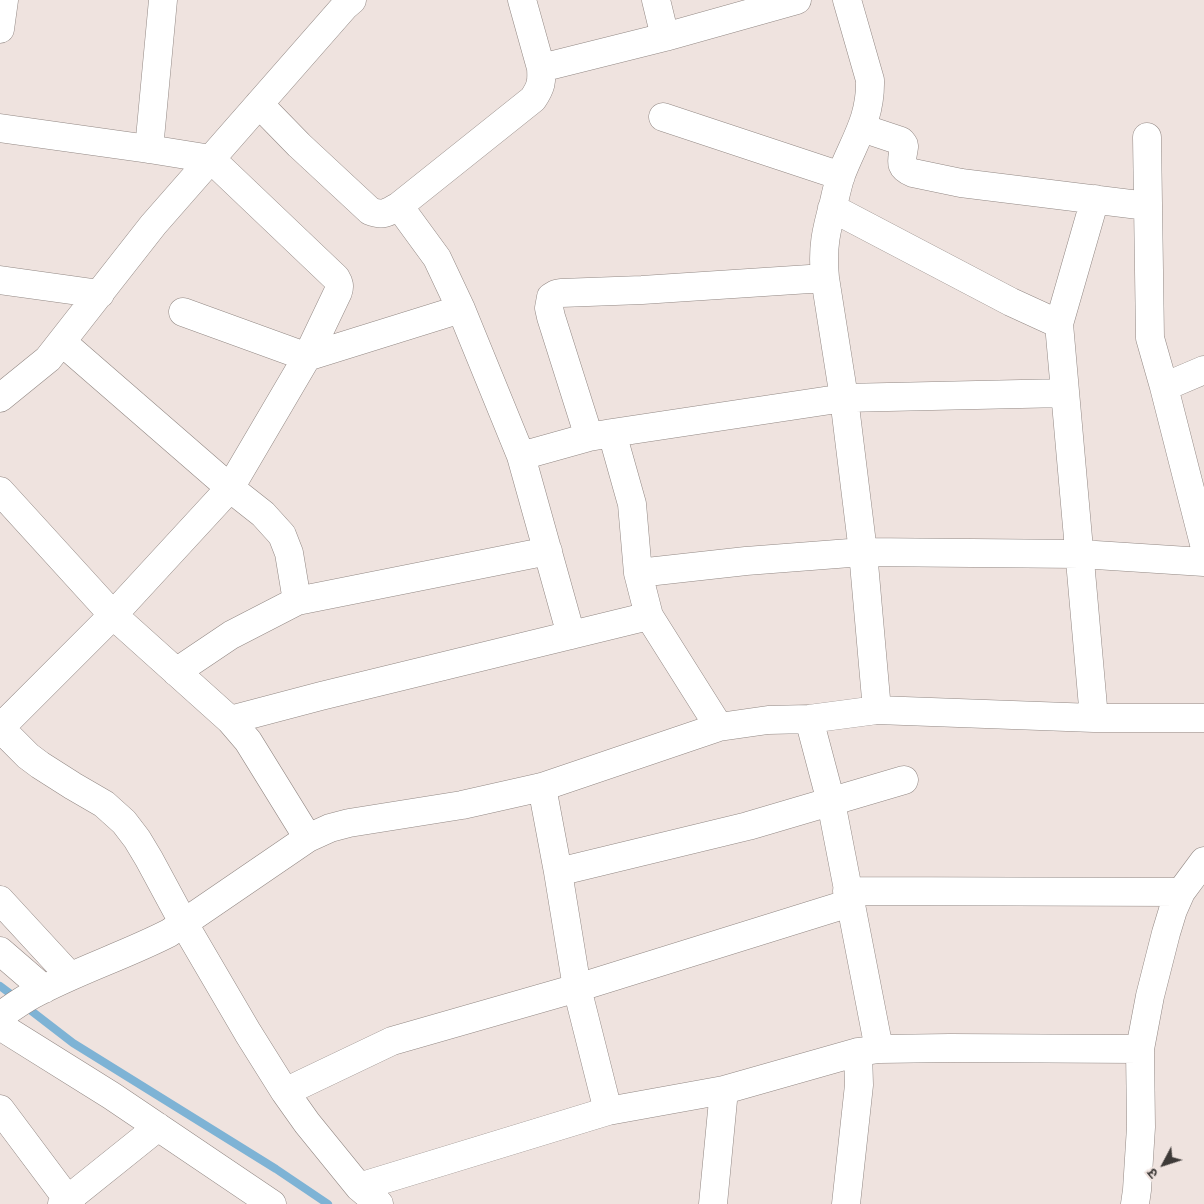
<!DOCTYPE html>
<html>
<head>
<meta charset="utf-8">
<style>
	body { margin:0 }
	#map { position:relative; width:1204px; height:1204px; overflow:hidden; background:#efe3df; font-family:"Public Sans","Noto Sans Devanagari",sans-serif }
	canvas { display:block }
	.north { position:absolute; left:1139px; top:1139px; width:50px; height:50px; -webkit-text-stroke:4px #efe3df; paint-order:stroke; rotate:230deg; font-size:14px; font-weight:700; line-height:20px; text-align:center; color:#3e3a38 }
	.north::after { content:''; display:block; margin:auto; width:18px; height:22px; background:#3e3a38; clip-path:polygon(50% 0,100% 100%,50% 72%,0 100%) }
</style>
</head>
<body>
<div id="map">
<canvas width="1204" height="1204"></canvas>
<div class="north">उ</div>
</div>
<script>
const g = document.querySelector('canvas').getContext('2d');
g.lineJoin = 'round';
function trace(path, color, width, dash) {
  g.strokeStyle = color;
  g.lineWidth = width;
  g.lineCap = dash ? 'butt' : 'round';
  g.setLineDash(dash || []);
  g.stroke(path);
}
trace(new Path2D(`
	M 0,986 L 16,998
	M 25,1006 L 73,1043 L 276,1169 L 328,1204`), '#7eb3d5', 8);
const minor = new Path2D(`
	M 656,0 L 665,37
	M 847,0 L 870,80 C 871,119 854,141 841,175 C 838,184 836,193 834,202 C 826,231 822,247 825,278 L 844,398 L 863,552 L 877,710
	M 0,29 L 4,0
	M 541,68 L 665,37 L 797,0
	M 259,104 L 299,145 L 370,211 C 383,216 387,213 399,206 L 533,99 C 541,87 542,82 541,68 L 522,0
	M 663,117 L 841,176
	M 0,128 L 149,149 L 211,159 L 336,278 C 339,283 340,286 338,292 L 307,357 L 230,488 L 113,615 L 0,728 L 28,756 L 40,765 L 73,786 L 104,804 L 124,822 L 137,839 L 149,859 L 183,922 L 248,1033 L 285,1092 L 307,1123 L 359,1187 L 379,1204
	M 862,128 L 901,141 L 904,145 L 904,147 C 902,161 898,167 913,173 L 961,183 L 1147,206
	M 1147,137 L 1150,338 L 1164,387 L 1204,544
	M 149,149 L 163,0
	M 399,206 L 437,258 L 461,309 L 521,456 L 571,635
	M 832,208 L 1011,302 L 1059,324
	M 0,280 L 100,294
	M 183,312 L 307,357 L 461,309
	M 62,342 L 230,488 L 263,514 L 282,535 L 289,553 L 297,601
	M 1164,387 L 1204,370
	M 0,398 L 48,359 L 153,225 L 345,6 L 352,0
	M 612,433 L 632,504 L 638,573 L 649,616 L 719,727
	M 589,437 L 551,317 L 549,308 L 551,297 L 556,294 L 561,293 L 642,290 L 825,278
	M 521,456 L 589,437 L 612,433 L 844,398 L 1065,393
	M 0,491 L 113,615 L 230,720 L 248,741 L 308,838
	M 638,573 L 746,561 L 863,552 L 1080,554 L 1204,562
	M 176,672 L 231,635 L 297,601 L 548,551
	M 1094,718 L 1059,324 L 1095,199
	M 809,719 L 831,802 L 879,1049
	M 230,720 L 321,696 L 649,616
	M 542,787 L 558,872 L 577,988 L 608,1111
	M 558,872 L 748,826 L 904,780
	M 847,891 L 1181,892
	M 0,900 L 70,976
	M 0,951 L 44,989
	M 0,1016 C 10,1009 21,1001 32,995 C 76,971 124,956 169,933 L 308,838 L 330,828 L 349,823 L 462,805 L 542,787 L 719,727 L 768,720 L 809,719 L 877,710 L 1094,718 L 1204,718
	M 0,1026 L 112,1096 L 272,1204
	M 285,1092 L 392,1041 L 577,988 L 850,903
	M 0,1109 L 71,1204
	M 359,1187 L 608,1111 L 724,1090 L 858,1052 L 879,1049 L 950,1048 L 1140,1049
	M 62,1204 L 158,1127
	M 713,1204 L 724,1090
	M 846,1204 L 859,1085 L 858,1052
	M 1135,1204 L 1137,1190 L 1141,1127 L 1140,1049 L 1150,996 L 1166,933 L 1173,910 L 1181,892 L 1204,861`);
trace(minor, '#928884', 29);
trace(minor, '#fff', 28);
</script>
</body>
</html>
